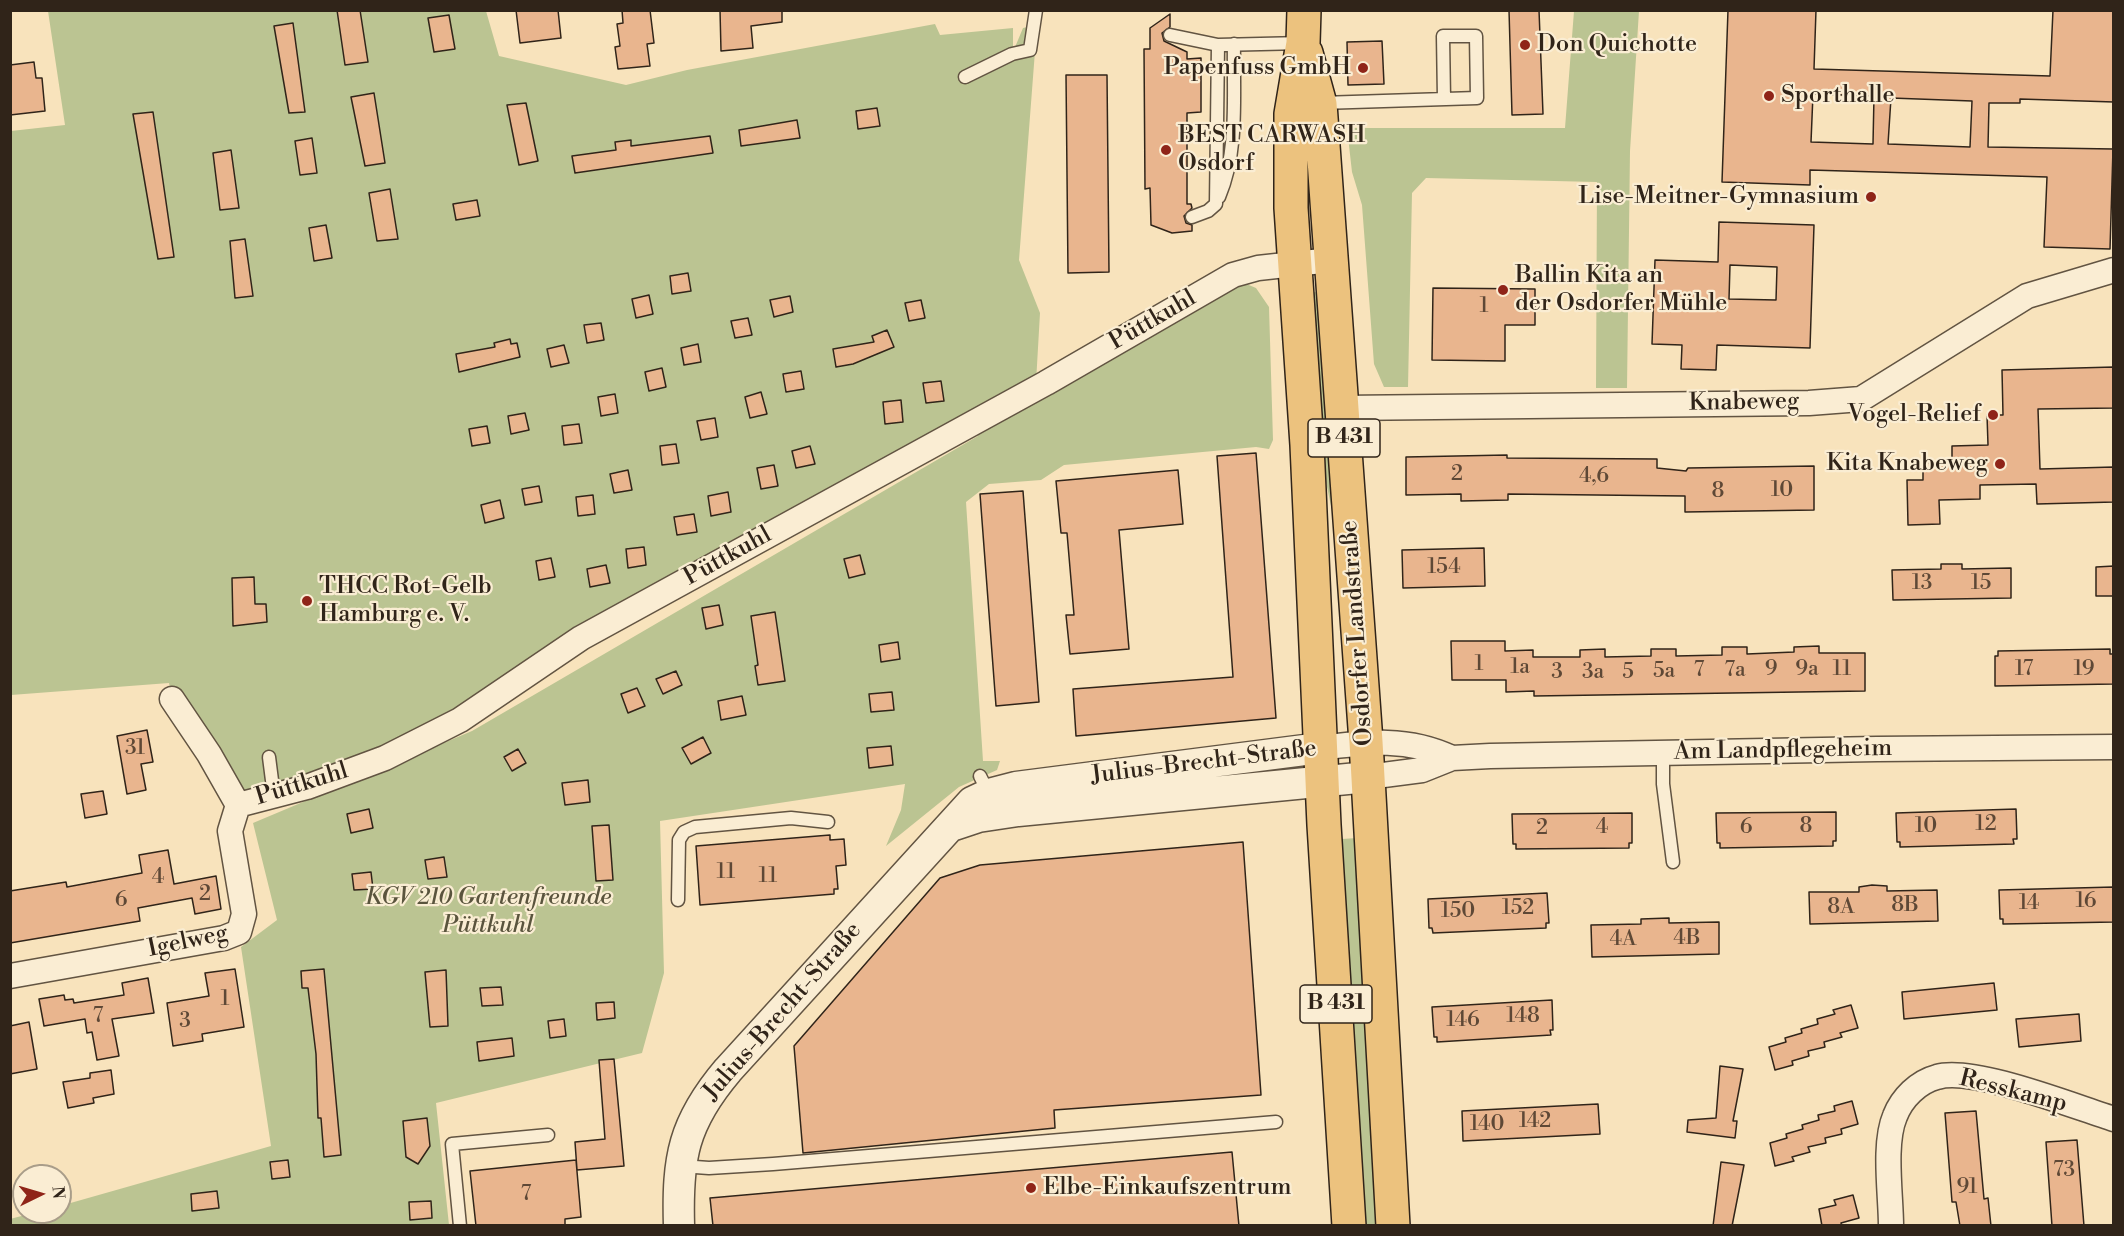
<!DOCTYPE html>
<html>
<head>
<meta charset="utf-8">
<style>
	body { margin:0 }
	#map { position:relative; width:2124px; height:1236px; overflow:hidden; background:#f8e3bc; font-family:"Libre Bodoni",serif }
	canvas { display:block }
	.frame { position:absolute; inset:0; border:12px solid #302419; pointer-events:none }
	.north { position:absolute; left:12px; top:1164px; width:60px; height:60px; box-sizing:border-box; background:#faedd3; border:2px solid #a99d89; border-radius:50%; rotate:85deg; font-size:16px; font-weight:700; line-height:24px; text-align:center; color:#302419 }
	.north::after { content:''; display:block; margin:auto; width:21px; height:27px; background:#8f2418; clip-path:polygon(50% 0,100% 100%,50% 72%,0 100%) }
</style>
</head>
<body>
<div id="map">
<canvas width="2124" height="1236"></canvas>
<div class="frame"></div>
<div class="north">N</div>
</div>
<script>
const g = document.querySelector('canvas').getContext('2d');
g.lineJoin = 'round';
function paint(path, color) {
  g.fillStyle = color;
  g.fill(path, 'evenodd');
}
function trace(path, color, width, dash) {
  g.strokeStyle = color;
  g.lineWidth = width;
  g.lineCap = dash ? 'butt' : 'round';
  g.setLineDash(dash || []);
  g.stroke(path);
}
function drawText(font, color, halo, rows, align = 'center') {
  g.font = font + ' "Libre Bodoni",serif';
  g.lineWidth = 4.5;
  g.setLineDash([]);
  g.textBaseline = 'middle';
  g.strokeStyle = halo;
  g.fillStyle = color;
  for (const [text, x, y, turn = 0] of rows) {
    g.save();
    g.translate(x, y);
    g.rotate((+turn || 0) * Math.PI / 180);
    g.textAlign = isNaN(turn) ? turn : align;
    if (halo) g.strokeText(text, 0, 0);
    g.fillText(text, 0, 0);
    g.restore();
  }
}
paint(new Path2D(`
	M 48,11 L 486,11 L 499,56 L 626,85 L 687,70 L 935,24 L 940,35 L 1013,28 L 1013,52 L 1023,28 L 1037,25 L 1019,260 L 1040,313 L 1035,400 L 1244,283 L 1256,288 L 1269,307 L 1273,440 L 1269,449 L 1256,447 L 1064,465 L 1041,480 L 989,484 L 966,502 L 983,761 L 1000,761 L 997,770 L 959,787 L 886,846 L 901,810 L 905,784 L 660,821 L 664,973 L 642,1053 L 436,1103 L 449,1225 L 11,1226 L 10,1219 L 37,1212 L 60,1212 L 60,1206 L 271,1146 L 241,947 L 277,920 L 253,823 L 472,731 L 978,436 L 979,419 L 431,735 L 238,805 L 172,699 L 169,683 L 11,695 L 11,131 L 65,125 Z
	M 1574,11 L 1639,11 L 1630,151 L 1627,388 L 1596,388 L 1597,182 L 1426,178 L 1412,193 L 1408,387 L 1384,387 L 1374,364 L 1362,205 L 1352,172 L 1347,128 L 1565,128 Z
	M 1315,292 L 1318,293 L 1334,520 L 1323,468 L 1312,293 Z
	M 1357,838 L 1379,1225 L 1365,1225 L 1342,839 Z`), '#bbc492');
const building = new Path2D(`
	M 337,10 L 360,10 L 368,62 L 345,65 Z
	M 516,10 L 558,10 L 561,38 L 520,43 Z
	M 622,10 L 650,10 L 654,43 L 647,44 L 650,66 L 618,69 L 615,47 L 620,46 L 617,24 L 623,23 Z
	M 720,10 L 782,10 L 782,22 L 751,26 L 753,48 L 721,51 Z
	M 1509,10 L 1539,10 L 1543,114 L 1512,115 Z
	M 1728,10 L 1816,10 L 1814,69 L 2050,76 L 2053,10 L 2114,10 L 2114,102 L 2020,99 L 2020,103 L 1989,103 L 1988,147 L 2113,149 L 2110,249 L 2044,247 L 2047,177 L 1810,170 L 1810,185 L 1722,182 ZM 1813,94 L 1874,96 L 1873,144 L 1811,142 ZM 1891,98 L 1972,101 L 1970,147 L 1888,144 Z
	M 1170,14 L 1170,27 L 1162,33 L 1164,41 L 1187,52 L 1187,59 L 1201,58 L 1201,112 L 1187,113 L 1187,204 L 1191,204 L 1192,208 L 1184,216 L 1186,223 L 1192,225 L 1192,231 L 1172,233 L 1151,225 L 1150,188 L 1145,189 L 1144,49 L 1150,49 L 1150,28 Z
	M 449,15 L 455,49 L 434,52 L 428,18 Z
	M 293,23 L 305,112 L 289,113 L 274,26 Z
	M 1382,41 L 1384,84 L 1348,85 L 1347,42 Z
	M 34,62 L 36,78 L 42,78 L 45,111 L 10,115 L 10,65 Z
	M 1066,75 L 1107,75 L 1109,272 L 1068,273 Z
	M 374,93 L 385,163 L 365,166 L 351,97 Z
	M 526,103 L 538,161 L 519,165 L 507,105 Z
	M 877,108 L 880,126 L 858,129 L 856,111 Z
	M 153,112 L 174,257 L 158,259 L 133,114 Z
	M 797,120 L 800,138 L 741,146 L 739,130 Z
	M 710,136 L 713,153 L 575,173 L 572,156 L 616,150 L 615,142 L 631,140 L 631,146 Z
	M 312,138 L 317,173 L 300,175 L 295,141 Z
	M 231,150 L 239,208 L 220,210 L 213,153 Z
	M 390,189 L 398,239 L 377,241 L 369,193 Z
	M 477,200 L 480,216 L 456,220 L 453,204 Z
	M 1719,222 L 1814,225 L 1810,348 L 1717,345 L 1716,370 L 1681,369 L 1682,345 L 1652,344 L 1655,260 L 1718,262 ZM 1730,265 L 1777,267 L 1776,300 L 1729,299 Z
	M 326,225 L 332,258 L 314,261 L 309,228 Z
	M 245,239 L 253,296 L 235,298 L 230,241 Z
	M 688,273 L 691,291 L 672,294 L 670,276 Z
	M 1433,288 L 1535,289 L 1535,325 L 1505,325 L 1505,361 L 1432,360 Z
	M 649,295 L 653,314 L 636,318 L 632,299 Z
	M 790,296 L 793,312 L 774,317 L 770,300 Z
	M 921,300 L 925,318 L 909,321 L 905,303 Z
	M 748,318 L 752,335 L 735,338 L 731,321 Z
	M 601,323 L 604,340 L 587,343 L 584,325 Z
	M 887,330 L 894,347 L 853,364 L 836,367 L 833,349 L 874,342 L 872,336 Z
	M 510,339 L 511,344 L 517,343 L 520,357 L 459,372 L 456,354 L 495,347 L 494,343 Z
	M 698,344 L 701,362 L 684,365 L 681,348 Z
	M 564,345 L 569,363 L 551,367 L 547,349 Z
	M 2114,367 L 2114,408 L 2038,409 L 2040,469 L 2114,467 L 2114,502 L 2037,504 L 2036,484 L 1980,485 L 1980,499 L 1939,500 L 1940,524 L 1908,525 L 1907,480 L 1923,480 L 1923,463 L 1952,462 L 1952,446 L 1988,445 L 1987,415 L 2003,415 L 2002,370 Z
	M 662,368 L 666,387 L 649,391 L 645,372 Z
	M 801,371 L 804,389 L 786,392 L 783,374 Z
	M 941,381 L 944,401 L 926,403 L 923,383 Z
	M 761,392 L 767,414 L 750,418 L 745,397 Z
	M 615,394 L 618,413 L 601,416 L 598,397 Z
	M 901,400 L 903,422 L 885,424 L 883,402 Z
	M 525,413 L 529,430 L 511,434 L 508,416 Z
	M 715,418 L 718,437 L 701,440 L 697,421 Z
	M 579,424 L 582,443 L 564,445 L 562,426 Z
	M 487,426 L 490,443 L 472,446 L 469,429 Z
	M 676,444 L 679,463 L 662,465 L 660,446 Z
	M 810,446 L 815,464 L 796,468 L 792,451 Z
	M 1256,453 L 1276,718 L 1076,736 L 1073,689 L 1233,677 L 1217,456 Z
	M 1507,455 L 1507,458 L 1657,459 L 1657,468 L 1686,471 L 1688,468 L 1814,466 L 1814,510 L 1685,512 L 1685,496 L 1508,494 L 1508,500 L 1461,501 L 1461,494 L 1406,495 L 1406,457 Z
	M 774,465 L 778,486 L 761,489 L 757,468 Z
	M 628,470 L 632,490 L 614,493 L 610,474 Z
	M 1178,470 L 1183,524 L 1119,530 L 1129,649 L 1070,654 L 1066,615 L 1074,615 L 1067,533 L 1061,533 L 1056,481 Z
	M 539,486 L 542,502 L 525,505 L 522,489 Z
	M 1023,491 L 1039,702 L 996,706 L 980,494 Z
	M 728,492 L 731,512 L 711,516 L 708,496 Z
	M 593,495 L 595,514 L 578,516 L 576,497 Z
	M 500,500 L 504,518 L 485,523 L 481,505 Z
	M 694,514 L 697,532 L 677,535 L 674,517 Z
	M 644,547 L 646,565 L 628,568 L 626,549 Z
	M 1484,548 L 1485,586 L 1403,588 L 1402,550 Z
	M 860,555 L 865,574 L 849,578 L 844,559 Z
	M 551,558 L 555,577 L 539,580 L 536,561 Z
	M 1941,564 L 1962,564 L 1962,569 L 2011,568 L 2011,598 L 1893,600 L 1892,570 L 1941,569 Z
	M 606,565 L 610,583 L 590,587 L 587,569 Z
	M 2114,566 L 2114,596 L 2096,596 L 2096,567 Z
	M 254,577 L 255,604 L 266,604 L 267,622 L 233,626 L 232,578 Z
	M 719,605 L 723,625 L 706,629 L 702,608 Z
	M 775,612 L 785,681 L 758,685 L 755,666 L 758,665 L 751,616 Z
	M 1451,641 L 1505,641 L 1505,651 L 1533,650 L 1533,657 L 1580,657 L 1580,650 L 1605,649 L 1605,657 L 1651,656 L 1651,649 L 1676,649 L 1676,656 L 1722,655 L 1722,647 L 1747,647 L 1747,654 L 1794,652 L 1794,647 L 1819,646 L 1819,653 L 1865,653 L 1865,691 L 1534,696 L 1534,691 L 1506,692 L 1506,680 L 1452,680 Z
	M 898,642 L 900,659 L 881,662 L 879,645 Z
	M 2110,649 L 2110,654 L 2113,654 L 2113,684 L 1995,686 L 1995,656 L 1998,656 L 1998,651 Z
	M 676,671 L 682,685 L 663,694 L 656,679 Z
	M 637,688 L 645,706 L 628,713 L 621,694 Z
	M 892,692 L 894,710 L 871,712 L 869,694 Z
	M 742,696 L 746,715 L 721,720 L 718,701 Z
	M 147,730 L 153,762 L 141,764 L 146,790 L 127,794 L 117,736 Z
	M 703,737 L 711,753 L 691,764 L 682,748 Z
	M 891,746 L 893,765 L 869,768 L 867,748 Z
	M 518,749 L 526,763 L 512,771 L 504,757 Z
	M 588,780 L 590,802 L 565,805 L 562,783 Z
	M 103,791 L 107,814 L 85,818 L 81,794 Z
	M 369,809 L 373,828 L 351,833 L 347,814 Z
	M 2016,809 L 2017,839 L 2013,839 L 2014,844 L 1900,847 L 1900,842 L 1897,842 L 1896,813 Z
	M 1836,812 L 1836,841 L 1833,841 L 1833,846 L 1720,848 L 1720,843 L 1717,843 L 1716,813 Z
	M 1632,813 L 1632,843 L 1629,843 L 1629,848 L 1516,849 L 1516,844 L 1513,844 L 1512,814 Z
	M 609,825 L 613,880 L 596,881 L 592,826 Z
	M 830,835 L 830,840 L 844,839 L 846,865 L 836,866 L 838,889 L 834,889 L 834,894 L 700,905 L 696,846 Z
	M 1243,842 L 1261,1095 L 1054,1110 L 1055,1128 L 803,1153 L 794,1046 L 940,878 L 980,865 Z
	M 168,850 L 174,884 L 216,876 L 221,909 L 195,914 L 192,898 L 138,908 L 140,921 L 10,943 L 10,891 L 66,882 L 67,887 L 142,873 L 139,855 Z
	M 444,857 L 447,877 L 428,879 L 425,860 Z
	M 371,872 L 373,889 L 354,890 L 352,874 Z
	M 1872,885 L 1887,886 L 1887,891 L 1937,890 L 1938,921 L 1810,924 L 1809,892 L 1859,892 L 1859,887 Z
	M 2114,887 L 2114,922 L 2003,924 L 2003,919 L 2000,919 L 1999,890 Z
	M 1547,893 L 1549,923 L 1546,923 L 1546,928 L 1433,933 L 1432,928 L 1429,928 L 1428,899 Z
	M 1669,918 L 1669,923 L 1719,922 L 1719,954 L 1592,957 L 1591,925 L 1641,924 L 1641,919 Z
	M 235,969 L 244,1027 L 202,1034 L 203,1041 L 173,1046 L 167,1003 L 209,996 L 205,973 Z
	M 324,969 L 341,1155 L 324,1157 L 321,1118 L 318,1118 L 316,1054 L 308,988 L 302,988 L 301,971 Z
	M 446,970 L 448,1026 L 430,1027 L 425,972 Z
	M 148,978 L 154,1013 L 112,1019 L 119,1056 L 97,1060 L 92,1032 L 87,1033 L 85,1019 L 44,1026 L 39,999 L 64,995 L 65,1000 L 73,999 L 74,1003 L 124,995 L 122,983 Z
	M 1994,983 L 1997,1010 L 1904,1019 L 1902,992 Z
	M 501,987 L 503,1005 L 482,1006 L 480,988 Z
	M 1552,1000 L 1553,1030 L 1550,1030 L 1551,1035 L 1437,1042 L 1437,1037 L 1434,1037 L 1432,1007 Z
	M 614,1002 L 615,1018 L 597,1020 L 596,1003 Z
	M 1851,1005 L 1858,1028 L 1840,1033 L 1842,1037 L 1824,1042 L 1825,1047 L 1808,1051 L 1809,1056 L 1792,1061 L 1793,1065 L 1775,1070 L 1769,1047 L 1786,1042 L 1785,1038 L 1802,1033 L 1801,1029 L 1818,1024 L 1817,1019 L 1835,1014 L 1833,1010 Z
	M 2079,1014 L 2081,1041 L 2019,1047 L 2016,1019 Z
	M 564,1019 L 566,1036 L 550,1038 L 548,1021 Z
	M 29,1022 L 37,1069 L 10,1074 L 10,1026 Z
	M 512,1038 L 514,1056 L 479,1061 L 477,1042 Z
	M 614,1059 L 624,1166 L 577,1170 L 575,1142 L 605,1139 L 599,1060 Z
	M 1720,1066 L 1743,1069 L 1733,1121 L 1737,1121 L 1735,1138 L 1687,1132 L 1688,1120 L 1716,1118 Z
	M 111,1070 L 114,1094 L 93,1098 L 94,1103 L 68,1108 L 63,1082 L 90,1078 L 90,1073 Z
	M 1852,1101 L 1858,1124 L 1841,1129 L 1842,1134 L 1825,1138 L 1826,1143 L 1808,1147 L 1810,1152 L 1792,1157 L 1794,1161 L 1775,1166 L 1770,1143 L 1787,1138 L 1786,1134 L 1803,1129 L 1802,1125 L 1819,1120 L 1818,1115 L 1835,1111 L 1834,1106 Z
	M 1598,1104 L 1600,1134 L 1463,1141 L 1462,1111 Z
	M 1976,1111 L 1984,1199 L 1988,1198 L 1991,1226 L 1960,1226 L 1956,1202 L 1952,1202 L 1945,1113 Z
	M 427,1118 L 430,1146 L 418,1164 L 406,1157 L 403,1121 Z
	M 2077,1140 L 2084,1226 L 2052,1226 L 2046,1142 Z
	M 1232,1152 L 1239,1226 L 713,1226 L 710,1198 Z
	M 288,1160 L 290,1177 L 272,1179 L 270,1162 Z
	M 576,1160 L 581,1217 L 565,1219 L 565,1226 L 476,1226 L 470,1171 Z
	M 1721,1162 L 1744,1165 L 1732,1226 L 1713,1226 Z
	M 217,1191 L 219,1208 L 192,1211 L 191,1194 Z
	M 1853,1195 L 1859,1218 L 1841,1223 L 1842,1226 L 1822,1226 L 1819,1209 L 1836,1205 L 1834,1200 Z
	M 431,1201 L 432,1218 L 410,1220 L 409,1202 Z`);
paint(building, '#e9b58e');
trace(building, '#302419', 1.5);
const service = new Path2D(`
	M 1170,35 L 1218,45 L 1303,43
	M 965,77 L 1012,54 L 1030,50 L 1036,10
	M 1321,103 L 1477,98 L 1476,36 L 1443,36 L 1444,99
	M 1219,197 C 1239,150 1233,95 1234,44
	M 1192,217 L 1208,211 L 1216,204 L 1218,45
	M 1663,753 L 1663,784 L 1673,862
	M 269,757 L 274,796
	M 980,776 L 989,794
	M 678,900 L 679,840 L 684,832 L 695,827 L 791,818 L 828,822
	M 681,1166 L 709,1168 L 773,1164 L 1276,1122
	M 460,1226 L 452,1144 L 548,1135`);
const minor = new Path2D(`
	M 1342,408 L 1809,403 L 1861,399 L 2027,296 L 2114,270
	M 172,699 L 209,754 L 238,805
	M 1320,748 C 1368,742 1408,737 1452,758
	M 1368,777 L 1422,770 L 1452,758 L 1490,756 L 1877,749 L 2114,747
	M 238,805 L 307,787 L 385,758 L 460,720 L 581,638 L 1046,383 L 1233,275 L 1258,268 L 1331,260
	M 10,976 L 224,938 L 239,932 L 244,914 L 230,831 L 238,805
	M 1891,1226 C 1891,1195 1883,1144 1895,1116 C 1902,1098 1918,1082 1937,1077 C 1973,1066 2075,1107 2114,1119`);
const tertiary = new Path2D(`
	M 954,825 L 978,817 L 1018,811 L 1368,777
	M 679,1226 C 677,1158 683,1123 728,1070 L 972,802 L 989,794 L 1016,787 L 1320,748`);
const primary = new Path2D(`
	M 1304,10 L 1303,43 L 1291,114 L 1291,208 L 1307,445 L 1324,825 L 1349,1226
	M 1306,53 L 1320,104 L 1366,742 L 1393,1226`);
trace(service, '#625442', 15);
trace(minor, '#625442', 27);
trace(tertiary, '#625442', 33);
trace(primary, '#302419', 36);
trace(service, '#faedd3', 12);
trace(minor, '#faedd3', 24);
trace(tertiary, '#faedd3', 30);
trace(primary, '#ecc27e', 33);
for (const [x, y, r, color] of [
	[1525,45,6,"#8f2418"],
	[1363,68,6,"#8f2418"],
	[1769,96,6,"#8f2418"],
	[1166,150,6,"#8f2418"],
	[1871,197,6,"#8f2418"],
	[1503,290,6,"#8f2418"],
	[1993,415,6,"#8f2418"],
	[2000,464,6,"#8f2418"],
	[307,601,6,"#8f2418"],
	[1031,1188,6,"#8f2418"]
]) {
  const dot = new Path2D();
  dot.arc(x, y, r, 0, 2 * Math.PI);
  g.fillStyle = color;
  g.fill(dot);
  trace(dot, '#faedd3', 2);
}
drawText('21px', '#5e4836', null, [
	["1",1484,307],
	["2",1457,475],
	["4,6",1594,477],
	["10",1782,491],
	["8",1718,492],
	["154",1444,568],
	["13",1922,584],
	["15",1981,584],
	["1",1479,665],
	["1a",1520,668],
	["9",1771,670],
	["9a",1807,670],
	["11",1842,670],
	["17",2024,670],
	["19",2084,670],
	["7",1699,671],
	["7a",1735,671],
	["5a",1664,672],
	["3",1557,673],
	["3a",1593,673],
	["5",1628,673],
	["31",135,749],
	["12",1986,825],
	["8",1806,827],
	["10",1926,827],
	["4",1602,828],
	["6",1746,828],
	["2",1542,829],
	["11",726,873],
	["11",768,877],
	["4",158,878],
	["2",205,895],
	["6",121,901],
	["16",2086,902],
	["14",2029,904],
	["8B",1905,906],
	["8A",1841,908],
	["152",1518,909],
	["150",1458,912],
	["4B",1687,939],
	["4A",1623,940],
	["1",225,1000],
	["7",98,1017],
	["148",1523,1017],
	["146",1463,1021],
	["3",185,1022],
	["142",1535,1122],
	["140",1487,1125],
	["73",2064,1171],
	["91",1967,1188],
	["7",526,1195]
]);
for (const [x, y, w] of [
	[1344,438,72],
	[1336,1004,72]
]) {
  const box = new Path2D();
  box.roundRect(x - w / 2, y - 19, w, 38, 4.5);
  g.fillStyle = '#faedd3';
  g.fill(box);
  trace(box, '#302419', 1.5);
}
drawText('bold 22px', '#302419', null, [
	["B 431",1344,438],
	["B 431",1336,1004]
]);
drawText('24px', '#302419', '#faedd3', [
	["Don Quichotte",1537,45],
	["Papenfuss GmbH",1351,68,"right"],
	["Sporthalle",1781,96],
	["BEST CARWASH",1178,136],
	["Osdorf",1178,164],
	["Lise-Meitner-Gymnasium",1859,197,"right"],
	["Ballin Kita an",1515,276],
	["der Osdorfer Mühle",1515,304],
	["Vogel-Relief",1981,415,"right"],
	["Kita Knabeweg",1988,464,"right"],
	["THCC Rot-Gelb",319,587],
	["Hamburg e. V.",319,615],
	["Elbe-Einkaufszentrum",1043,1188]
], 'left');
drawText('24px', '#302419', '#faedd3', [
	["Püttkuhl",1153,321,-30],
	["Knabeweg",1744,403,-1],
	["Püttkuhl",728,557,-29],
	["Osdorfer Landstraße",1358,633,-94],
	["Am Landpflegeheim",1783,751,-1],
	["Julius-Brecht-Straße",1204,763,-7],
	["Püttkuhl",302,785,-17],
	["Igelweg",188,942,-12],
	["Julius-Brecht-Straße",783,1012,-49],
	["Resskamp",2013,1092,14]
]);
drawText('italic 24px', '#5a543d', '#faedd3', [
	["KGV 210 Gartenfreunde",488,898],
	["Püttkuhl",488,926]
]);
</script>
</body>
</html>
